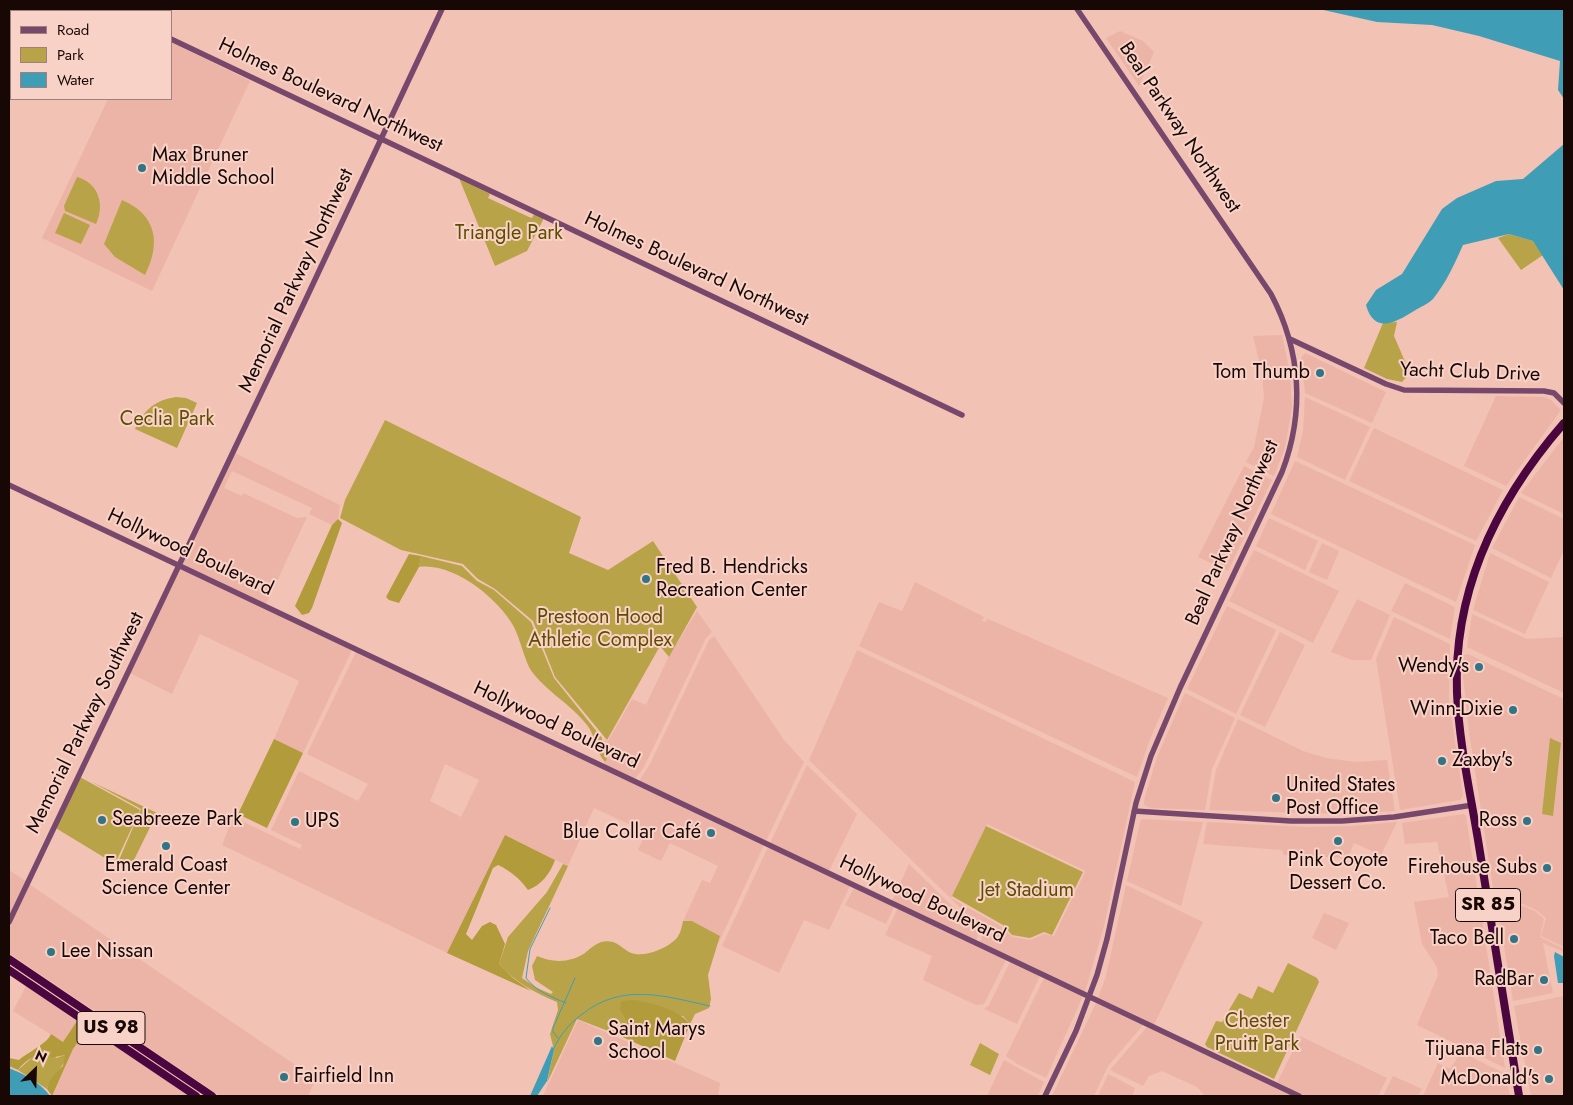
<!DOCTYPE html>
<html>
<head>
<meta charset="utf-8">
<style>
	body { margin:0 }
	#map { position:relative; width:1573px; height:1105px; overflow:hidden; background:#f2c2b4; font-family:Jost,sans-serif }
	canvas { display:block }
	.frame { position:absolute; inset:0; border:10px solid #170805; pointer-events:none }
	.legend { position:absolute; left:10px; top:10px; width:162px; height:90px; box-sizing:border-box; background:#f9d2c7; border:1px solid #9f8179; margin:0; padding:6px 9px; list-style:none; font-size:15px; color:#170805 }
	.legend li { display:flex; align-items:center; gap:10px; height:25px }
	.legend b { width:25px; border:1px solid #9f8179 }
	.north { position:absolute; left:10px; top:1045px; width:50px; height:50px; -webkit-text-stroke:4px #f9d2c7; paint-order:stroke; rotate:24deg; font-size:14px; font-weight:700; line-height:20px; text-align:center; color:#170805 }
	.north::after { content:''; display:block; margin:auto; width:18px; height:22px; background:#170805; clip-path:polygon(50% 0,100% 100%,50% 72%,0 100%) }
</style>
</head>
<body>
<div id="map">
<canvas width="1573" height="1105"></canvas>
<div class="frame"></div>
<ul class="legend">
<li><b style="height:6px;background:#77486b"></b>Road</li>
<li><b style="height:14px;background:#b9a348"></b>Park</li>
<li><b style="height:14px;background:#3f9eb5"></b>Water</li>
</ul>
<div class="north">N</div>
</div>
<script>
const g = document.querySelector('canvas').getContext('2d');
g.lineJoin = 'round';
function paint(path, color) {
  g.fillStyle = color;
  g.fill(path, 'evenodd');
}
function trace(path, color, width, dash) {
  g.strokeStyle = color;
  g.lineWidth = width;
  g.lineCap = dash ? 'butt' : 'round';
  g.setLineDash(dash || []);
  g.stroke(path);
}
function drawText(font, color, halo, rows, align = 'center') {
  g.font = font + ' Jost,sans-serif';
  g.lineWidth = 4;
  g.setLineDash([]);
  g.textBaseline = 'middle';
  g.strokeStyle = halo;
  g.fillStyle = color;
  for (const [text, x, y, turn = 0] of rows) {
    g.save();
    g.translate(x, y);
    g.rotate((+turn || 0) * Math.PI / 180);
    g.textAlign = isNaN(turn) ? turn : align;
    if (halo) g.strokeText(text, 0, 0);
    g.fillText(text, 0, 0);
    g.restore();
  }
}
paint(new Path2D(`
	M 1120,31 L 1143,41 L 1154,52 L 1139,86 L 1106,38 Z
	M 171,42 L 250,81 L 152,291 L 42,238 L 108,99 L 171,99 Z
	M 1282,335 L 1290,373 L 1292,407 L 1285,448 L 1274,476 L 1246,462 L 1254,447 L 1264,398 L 1262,373 L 1253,336 Z
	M 1305,353 L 1386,392 L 1372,423 L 1305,393 L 1301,358 Z
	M 1496,396 L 1544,397 L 1551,400 L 1561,410 L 1506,486 L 1464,466 Z
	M 1305,397 L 1370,427 L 1345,480 L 1297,457 L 1303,430 Z
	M 1374,428 L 1503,490 L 1476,541 L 1349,481 Z
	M 1564,437 L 1564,514 L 1521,493 Z
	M 235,453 L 340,505 L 338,519 L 332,525 L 309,514 L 312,508 L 232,471 L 224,488 L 242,496 L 243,493 L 297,518 L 307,517 L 266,604 L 182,564 Z
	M 1295,461 L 1475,545 L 1456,602 L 1271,514 Z
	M 1244,466 L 1272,480 L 1228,571 L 1198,557 Z
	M 1519,497 L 1564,519 L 1564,550 L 1551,578 L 1492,548 Z
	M 1269,518 L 1318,541 L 1305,570 L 1256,546 Z
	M 1322,543 L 1339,551 L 1327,580 L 1309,572 Z
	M 1254,550 L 1339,591 L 1313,643 L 1229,601 Z
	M 1490,553 L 1549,582 L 1525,634 L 1473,610 Z
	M 180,569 L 352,650 L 303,753 L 274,739 L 299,681 L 200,634 L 172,694 L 130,673 Z
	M 915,582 L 984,617 L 982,621 L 985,622 L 988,619 L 1168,698 L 1150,739 L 1137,777 L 859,646 L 879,602 L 902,611 Z
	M 1405,583 L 1455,607 L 1450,639 L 1391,611 Z
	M 1357,599 L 1390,615 L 1371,660 L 1352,660 L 1331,652 Z
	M 1227,606 L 1276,630 L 1236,714 L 1187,689 Z
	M 697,611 L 712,632 L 706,638 L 644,767 L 635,779 L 604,764 L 607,759 L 602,744 L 604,740 L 608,741 L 632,699 L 646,705 L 668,658 Z
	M 1472,614 L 1527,639 L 1564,637 L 1564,693 L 1467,647 Z
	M 1394,617 L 1450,644 L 1449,700 L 1463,796 L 1460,800 L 1400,810 L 1376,659 Z
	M 1280,632 L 1305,645 L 1265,727 L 1240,715 Z
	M 714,636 L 784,740 L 804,762 L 766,841 L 639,781 L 650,764 L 709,640 Z
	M 857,650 L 1135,782 L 1104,926 L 1085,992 L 980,942 L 983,934 L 980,927 L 809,760 ZM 987,824 L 1084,870 L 1085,872 L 1054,936 L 1044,934 L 1030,940 L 1012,937 L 1002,927 L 951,898 Z
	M 356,652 L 764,845 L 718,944 L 720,936 L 692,921 L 683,921 L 702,880 L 710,883 L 718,866 L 670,843 L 661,861 L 638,850 L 646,832 L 594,808 L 568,866 L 505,835 L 447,953 L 222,845 L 233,817 L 300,849 L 302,845 L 271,830 L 299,771 L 358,801 L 368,784 L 307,754 ZM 445,764 L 479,780 L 461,817 L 430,801 Z
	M 1468,654 L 1564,699 L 1564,947 L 1541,936 L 1546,918 L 1536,910 L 1523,904 L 1496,907 L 1469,732 L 1463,676 L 1464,655 Z
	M 1185,693 L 1235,718 L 1212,769 L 1205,810 L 1150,808 L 1144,805 L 1144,800 L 1157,757 Z
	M 1238,719 L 1303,751 L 1326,758 L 1355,762 L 1387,760 L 1395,811 L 1341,814 L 1209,810 L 1216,770 Z
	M 807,765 L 857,814 L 829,871 L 770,843 Z
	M 1464,814 L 1466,816 L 1505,1068 L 1417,1025 L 1438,975 L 1437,967 L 1422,944 L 1414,902 L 1449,897 L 1437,842 L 1405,844 L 1402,823 Z
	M 1142,819 L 1203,822 L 1181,906 L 1127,881 L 1140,822 Z
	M 1207,822 L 1306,827 L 1351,826 L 1397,822 L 1381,855 L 1354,843 L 1348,858 L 1284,855 L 1282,850 L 1203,844 Z
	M 768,847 L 850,886 L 829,930 L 804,920 L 779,973 L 722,946 Z
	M 909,864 L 977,930 L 978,936 L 976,941 L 892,901 Z
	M 9,870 L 26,881 L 9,918 Z
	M 29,884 L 316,1079 L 308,1096 L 220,1096 L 9,953 L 9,927 Z
	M 1126,885 L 1203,922 L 1154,1025 L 1098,998 L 1106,976 Z
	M 854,888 L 894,907 L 886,924 L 845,905 Z
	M 1507,906 L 1523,906 L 1535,911 L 1544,919 L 1540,937 L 1564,949 L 1564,952 L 1543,943 L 1553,993 L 1513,1001 L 1498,909 Z
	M 898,908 L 1006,960 L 984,1004 L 976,1005 L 923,980 L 932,956 L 885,935 Z
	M 1324,913 L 1349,923 L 1336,950 L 1312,938 Z
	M 1010,962 L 1040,976 L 1017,1024 L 984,1009 L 989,1005 Z
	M 1044,978 L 1083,996 L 1046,1078 L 1017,1064 L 1006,1056 Z
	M 26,986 L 77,1021 L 63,1042 L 13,1011 Z
	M 1564,996 L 1564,1096 L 1531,1096 L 1514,1006 Z
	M 1096,1003 L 1143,1025 L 1108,1066 L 1094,1096 L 1052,1096 Z
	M 578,1020 L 720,1083 L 718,1096 L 543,1096 Z
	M 1147,1027 L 1294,1096 L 1205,1096 L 1197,1087 L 1162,1071 L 1149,1076 L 1143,1086 L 1110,1070 Z
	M 88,1028 L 190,1096 L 52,1096 L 73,1049 Z
	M 1300,1036 L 1387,1078 L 1378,1096 L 1305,1096 L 1277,1083 Z
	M 1461,1052 L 1506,1074 L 1510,1096 L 1423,1096 L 1438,1063 L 1450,1069 Z
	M 1004,1060 L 1044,1082 L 1038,1096 L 987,1096 Z
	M 1108,1074 L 1135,1088 L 1132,1096 L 1098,1096 Z
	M 1393,1076 L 1422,1089 L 1418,1096 L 1383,1096 Z`), '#ecb4a6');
paint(new Path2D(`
	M 77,177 C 99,183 105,205 96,224 L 65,211 L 64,206 Z
	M 459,178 L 490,194 L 488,198 L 529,217 L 532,218 L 534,214 L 544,218 L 527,251 L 495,266 Z
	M 122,200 C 157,215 161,243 145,275 L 115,257 L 104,244 Z
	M 64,213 L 90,225 L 81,244 L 55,233 Z
	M 1509,234 L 1533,241 L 1543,255 L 1521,270 L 1498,238 Z
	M 1397,322 L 1394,336 L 1410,373 L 1402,382 L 1387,379 L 1364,368 L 1383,323 Z
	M 176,397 L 186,398 L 197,403 L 177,448 L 135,429 C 144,410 155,400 176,397 Z
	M 385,420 L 581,517 L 569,553 L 608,570 L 653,541 L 697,607 L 669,657 L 660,646 L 607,740 L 555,677 L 533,621 L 495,589 L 478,579 L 463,564 L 401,550 L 340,518 L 345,500 Z
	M 421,556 L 462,566 L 477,581 L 494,590 L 531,622 L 554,678 L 602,738 L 602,745 L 607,759 L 605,762 C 595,751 596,736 587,725 C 571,704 545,691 530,669 C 525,660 520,639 514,627 C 498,598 453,562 419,567 Z
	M 1550,738 L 1561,743 L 1553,816 L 1542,814 Z
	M 78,776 L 140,810 L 115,864 L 54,827 Z
	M 92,782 L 157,813 L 131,866 L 119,860 L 141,809 Z
	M 986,826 L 1083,872 L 1052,935 L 1044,932 L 1030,938 L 1012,935 L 1003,925 L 952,896 Z
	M 563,864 L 568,866 L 528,951 L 522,978 L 537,988 L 551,994 L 553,992 L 535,980 L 532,966 L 537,956 C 553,963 570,963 585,953 C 589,949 596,944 601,942 C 616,939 620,947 629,952 C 642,959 666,949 676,939 C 680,935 682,927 683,921 L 692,921 L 720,936 L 708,975 L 711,999 L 709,1008 L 695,1014 L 690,1024 L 683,1016 L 620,1011 L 627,1023 L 616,1034 L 577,1019 L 547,1083 L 554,1050 L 550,1034 L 558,1010 L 557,1002 C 535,993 515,982 499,964 L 508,937 L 547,892 Z
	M 1288,963 L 1317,978 L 1319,982 L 1274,1079 L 1207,1047 L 1205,1044 L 1216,1021 L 1222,1022 L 1239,993 L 1252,999 L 1258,986 L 1273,993 Z
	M 980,1043 L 999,1054 L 990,1075 L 970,1065 Z
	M 51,1051 L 56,1058 L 65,1055 L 66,1057 C 64,1068 52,1074 47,1089 L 18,1070 L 34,1056 Z`), '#b9a348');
paint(new Path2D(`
	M 338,519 L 342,523 L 312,608 L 309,613 L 302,615 L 295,606 L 332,525 Z
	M 409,554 L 421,556 L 419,567 L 399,603 L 389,600 L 386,597 Z
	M 274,739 L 303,753 L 267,828 L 238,814 Z
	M 505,835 L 555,860 C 550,874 541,885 528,890 C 520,879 511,871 498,865 L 493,868 L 466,934 L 472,940 L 482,926 L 490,922 L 496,925 L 505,944 L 499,964 L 513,978 L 531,991 L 447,953 Z
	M 636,1000 C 656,1005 676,1008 690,1024 L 675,1061 L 616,1034 L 627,1023 L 620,1011 L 621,1001 Z
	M 77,1021 L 88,1028 L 73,1049 L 52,1096 L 47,1089 C 50,1078 55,1073 63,1066 L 65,1055 L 50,1058 L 51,1051 C 38,1053 26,1059 18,1070 L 9,1066 L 9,1058 L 19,1060 C 28,1052 47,1044 51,1034 L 63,1042 Z`), '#b19b3a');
paint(new Path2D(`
	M 1319,9 L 1564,9 L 1564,99 L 1558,90 L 1560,61 L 1479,36 L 1432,25 L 1377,22 Z
	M 1564,144 L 1564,290 L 1533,241 L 1509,234 L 1463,245 C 1455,263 1446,283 1433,299 C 1428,304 1420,307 1414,311 C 1395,323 1374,334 1366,305 L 1376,290 L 1402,274 L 1442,209 L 1457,198 L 1496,181 L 1523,179 Z
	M 1555,952 L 1564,957 L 1564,983 L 1558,983 L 1554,956 Z
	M 552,1046 L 554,1050 L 547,1081 L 537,1096 L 530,1096 Z
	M 9,1068 C 24,1074 41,1083 50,1096 L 9,1096 Z`), '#3f9eb5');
trace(new Path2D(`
	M 550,908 L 530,949 L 526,978 C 536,991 551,997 566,1003
	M 558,1038 L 553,1032 L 553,1028 L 575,978
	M 553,1050 C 560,1035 568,1025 581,1015 C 622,982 664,996 710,1006`), '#3f9eb5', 1);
trace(new Path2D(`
	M 108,9 L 113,11
	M 171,39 L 962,415
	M 1290,339 L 1386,384 L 1404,390 L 1544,391 L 1554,393 L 1564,403
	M 9,485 L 1299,1096
	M 1134,811 L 1291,821 L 1342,821 L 1394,817 L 1473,805
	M 9,922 L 305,301 L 442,9
	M 1045,1096 L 1076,1031 L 1097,975 L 1107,939 L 1136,803 L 1151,756 L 1180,688 L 1282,472 C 1305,412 1301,351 1271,294 L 1077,9`), '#77486b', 5.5);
trace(new Path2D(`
	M 9,959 L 212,1096
	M 9,970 L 196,1096
	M 1519,1096 C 1506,1013 1492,930 1479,846 C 1471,796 1459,744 1457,693 C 1453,590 1497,500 1564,423`), '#4b0640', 8);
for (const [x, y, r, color] of [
	[142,168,5,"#317485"],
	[1320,373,5,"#317485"],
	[646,579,5,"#317485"],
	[1479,667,5,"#317485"],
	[1513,710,5,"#317485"],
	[1442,761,5,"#317485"],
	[1276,798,5,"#317485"],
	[102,820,5,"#317485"],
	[1527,821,5,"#317485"],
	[295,822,5,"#317485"],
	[711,833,5,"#317485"],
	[1338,841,5,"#317485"],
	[166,846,5,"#317485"],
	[1547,868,5,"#317485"],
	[1514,939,5,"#317485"],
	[51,952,5,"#317485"],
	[1544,980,5,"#317485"],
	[598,1041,5,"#317485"],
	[1538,1050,5,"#317485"],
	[284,1077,5,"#317485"],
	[1549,1079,5,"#317485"]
]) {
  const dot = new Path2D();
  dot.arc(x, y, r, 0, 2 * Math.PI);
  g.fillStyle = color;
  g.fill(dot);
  trace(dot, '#f9d2c7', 2);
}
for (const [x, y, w] of [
	[1488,905,65],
	[111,1028,68]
]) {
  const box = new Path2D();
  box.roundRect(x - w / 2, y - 16.5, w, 33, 4);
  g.fillStyle = '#f9d2c7';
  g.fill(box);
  trace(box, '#170805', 1);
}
drawText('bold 19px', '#170805', null, [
	["SR 85",1488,905],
	["US 98",111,1028]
]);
drawText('20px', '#170805', '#f9d2c7', [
	["Holmes Boulevard Northwest",330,96,25],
	["Beal Parkway Northwest",1179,128,56],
	["Holmes Boulevard Northwest",696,270,25],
	["Memorial Parkway Northwest",297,281,-65],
	["Yacht Club Drive",1470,373,2],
	["Beal Parkway Northwest",1233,533,-66],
	["Hollywood Boulevard",190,553,25],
	["Memorial Parkway Southwest",86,723,-64],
	["Hollywood Boulevard",556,726,25],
	["Hollywood Boulevard",922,900,25]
]);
drawText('20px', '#170805', '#f9d2c7', [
	["Max Bruner",152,156,"left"],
	["Middle School",152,179,"left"],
	["Tom Thumb",1310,373],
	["Fred B. Hendricks",656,568,"left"],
	["Recreation Center",656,591,"left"],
	["Wendy's",1469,667],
	["Winn-Dixie",1503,710],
	["Zaxby's",1452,761,"left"],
	["United States",1286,786,"left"],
	["Post Office",1286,809,"left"],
	["Seabreeze Park",112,820,"left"],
	["Ross",1517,821],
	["UPS",305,822,"left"],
	["Blue Collar Café",701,833],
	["Pink Coyote",1338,861,"center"],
	["Dessert Co.",1338,884,"center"],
	["Emerald Coast",166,866,"center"],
	["Science Center",166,889,"center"],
	["Firehouse Subs",1537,868],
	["Taco Bell",1504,939],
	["Lee Nissan",61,952,"left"],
	["RadBar",1534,980],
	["Saint Marys",608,1030,"left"],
	["School",608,1053,"left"],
	["Tijuana Flats",1528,1050],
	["Fairfield Inn",294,1077,"left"],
	["McDonald's",1539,1079]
], 'right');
drawText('20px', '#5c4d00', '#f9d2c7', [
	["Triangle Park",509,234],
	["Ceclia Park",167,420],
	["Prestoon Hood",600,618],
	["Athletic Complex",600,641],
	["Jet Stadium",1027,891],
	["Chester",1257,1022],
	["Pruitt Park",1257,1045]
]);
</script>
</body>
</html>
